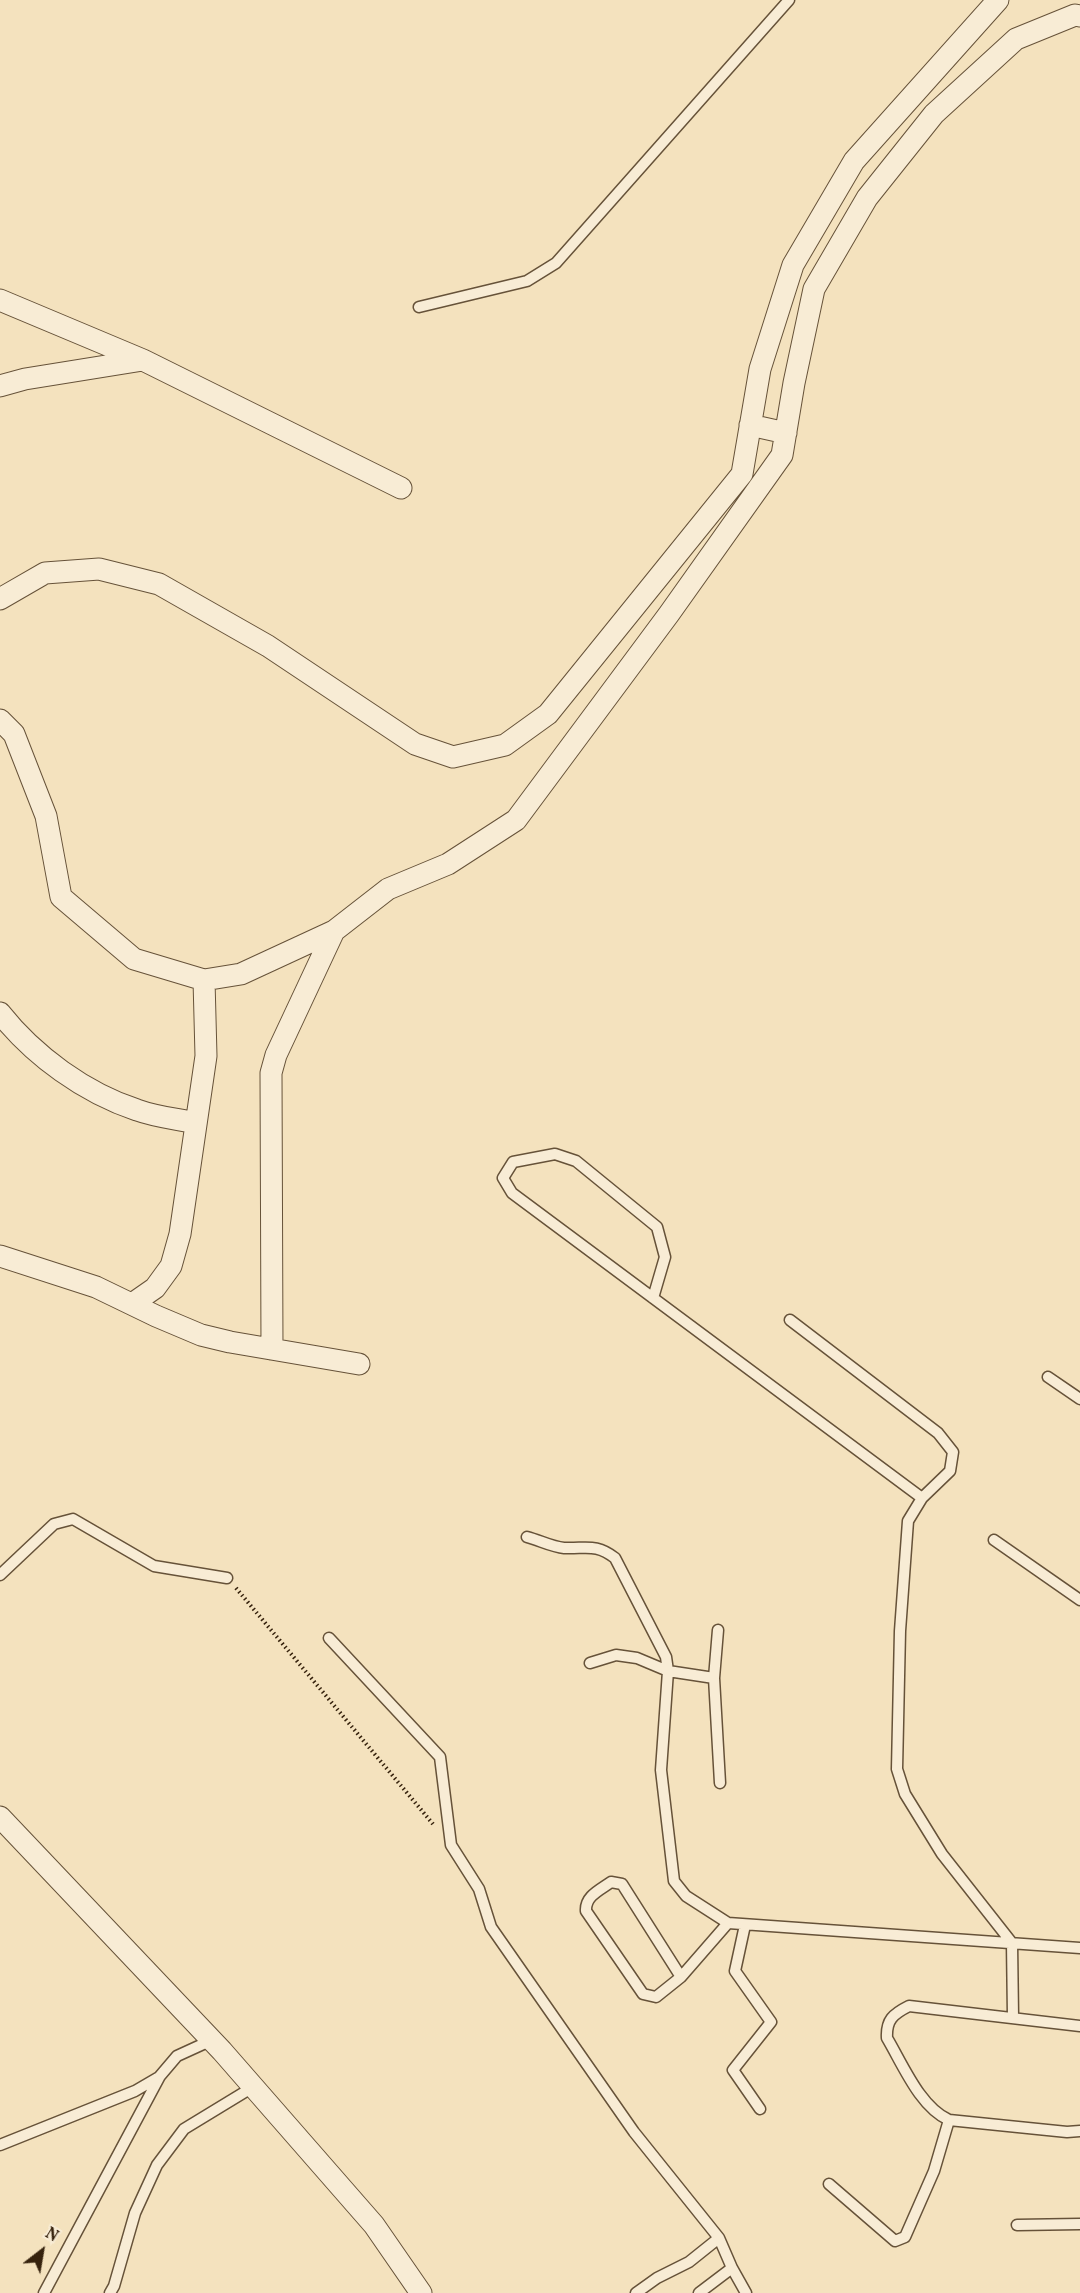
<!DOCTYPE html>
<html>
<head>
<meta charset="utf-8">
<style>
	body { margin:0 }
	#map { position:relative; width:1080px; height:2293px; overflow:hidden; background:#f4e2be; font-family:Vollkorn,serif }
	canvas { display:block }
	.north { position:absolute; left:12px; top:2221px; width:60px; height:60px; -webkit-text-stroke:4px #f8ecd5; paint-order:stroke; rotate:31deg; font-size:16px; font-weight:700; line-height:24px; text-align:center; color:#36220d }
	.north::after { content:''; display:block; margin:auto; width:21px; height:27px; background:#36220d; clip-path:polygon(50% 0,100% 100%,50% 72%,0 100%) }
</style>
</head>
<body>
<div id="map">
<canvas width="1080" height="2293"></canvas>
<div class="north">N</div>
</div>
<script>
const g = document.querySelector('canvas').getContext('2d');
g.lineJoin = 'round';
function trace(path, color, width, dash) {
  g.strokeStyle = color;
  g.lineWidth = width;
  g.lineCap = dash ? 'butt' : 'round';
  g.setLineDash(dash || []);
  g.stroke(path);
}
const service = new Path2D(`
	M 419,307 L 527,281 L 556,263 L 789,0
	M 653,1298 L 665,1257 L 657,1227 L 576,1161 L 555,1154 L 513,1162 L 503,1178 L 512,1193 L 922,1498
	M 790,1320 L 938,1433 L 953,1452 L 950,1471 L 922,1498 L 908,1521 L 900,1631 L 897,1769 L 905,1794 L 942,1854 L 1012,1943 L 1013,2017
	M 1048,1377 L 1080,1399
	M 527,1537 C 539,1540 552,1547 564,1548 C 586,1549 596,1543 615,1558 L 666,1657 L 668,1671 L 661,1770 L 674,1881 L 686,1896 L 728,1923 L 1080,1948
	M 994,1540 L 1080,1600
	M 0,1575 L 54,1524 L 73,1519 L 154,1566 L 227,1578
	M 329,1638 L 440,1757 L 451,1845 L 479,1889 L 491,1927 L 634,2132 L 719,2238 L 732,2268 L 699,2293
	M 590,1663 L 616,1655 L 637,1658 L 668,1671 L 714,1678 L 720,1783
	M 714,1678 L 718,1630
	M 745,1925 L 735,1971 L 771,2022 L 733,2070 L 760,2109
	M 681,1977 L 622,1884 L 611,1882 C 600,1890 585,1896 586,1911 L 643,1994 L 656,1997 L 681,1977 L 728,1923
	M 1080,2026 L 909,2006 C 893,2014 886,2020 887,2038 C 903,2065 920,2107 949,2120 L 1067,2132 L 1080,2131
	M 0,2145 L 135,2091 L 159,2077
	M 829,2184 L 895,2241 L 905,2237 L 934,2171 L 949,2120
	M 1017,2225 L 1080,2224
	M 732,2268 L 746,2293
	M 44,2293 L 160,2076 L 177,2056 L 212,2040
	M 110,2293 L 114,2286 L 135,2213 L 157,2165 L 184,2129 L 253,2087
	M 636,2293 L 657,2278 L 689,2262 L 719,2238`);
const minor = new Path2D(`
	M 0,300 L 143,360
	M 0,386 L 25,379 L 143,360 L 401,488
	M 750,425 L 786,433
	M 0,599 L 45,573 L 99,569 L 159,584 L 268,646 L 415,744 L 453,757 L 505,745 L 548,714 L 742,474 L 760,369 L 793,265 L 854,161 L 998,0
	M 0,720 L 14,734 L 46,816 L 61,897 L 134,959 L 204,980 L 241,974 L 334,931 L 388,889 L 448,864 L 516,820 L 669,614 L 782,455 L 794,383 L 814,289 L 867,198 L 934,114 L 1016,39 L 1075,15 L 1080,16
	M 0,1013 C 34,1056 85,1093 137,1110 C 156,1117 177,1119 196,1123
	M 0,1256 L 96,1287 L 156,1316 L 201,1335 L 230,1342 L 359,1364
	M 132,1304 L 155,1288 L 171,1266 L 180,1234 L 206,1056 L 204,980
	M 272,1349 L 271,1073 L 276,1055 L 334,931
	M 0,1817 L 222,2051 L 374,2225 L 421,2293`);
trace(service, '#665239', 13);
trace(minor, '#665239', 23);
trace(new Path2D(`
	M 236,1588 L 433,1824`), '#36220d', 4, [1.5, 3]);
trace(service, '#f8ecd5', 10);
trace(minor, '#f8ecd5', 21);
</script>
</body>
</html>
